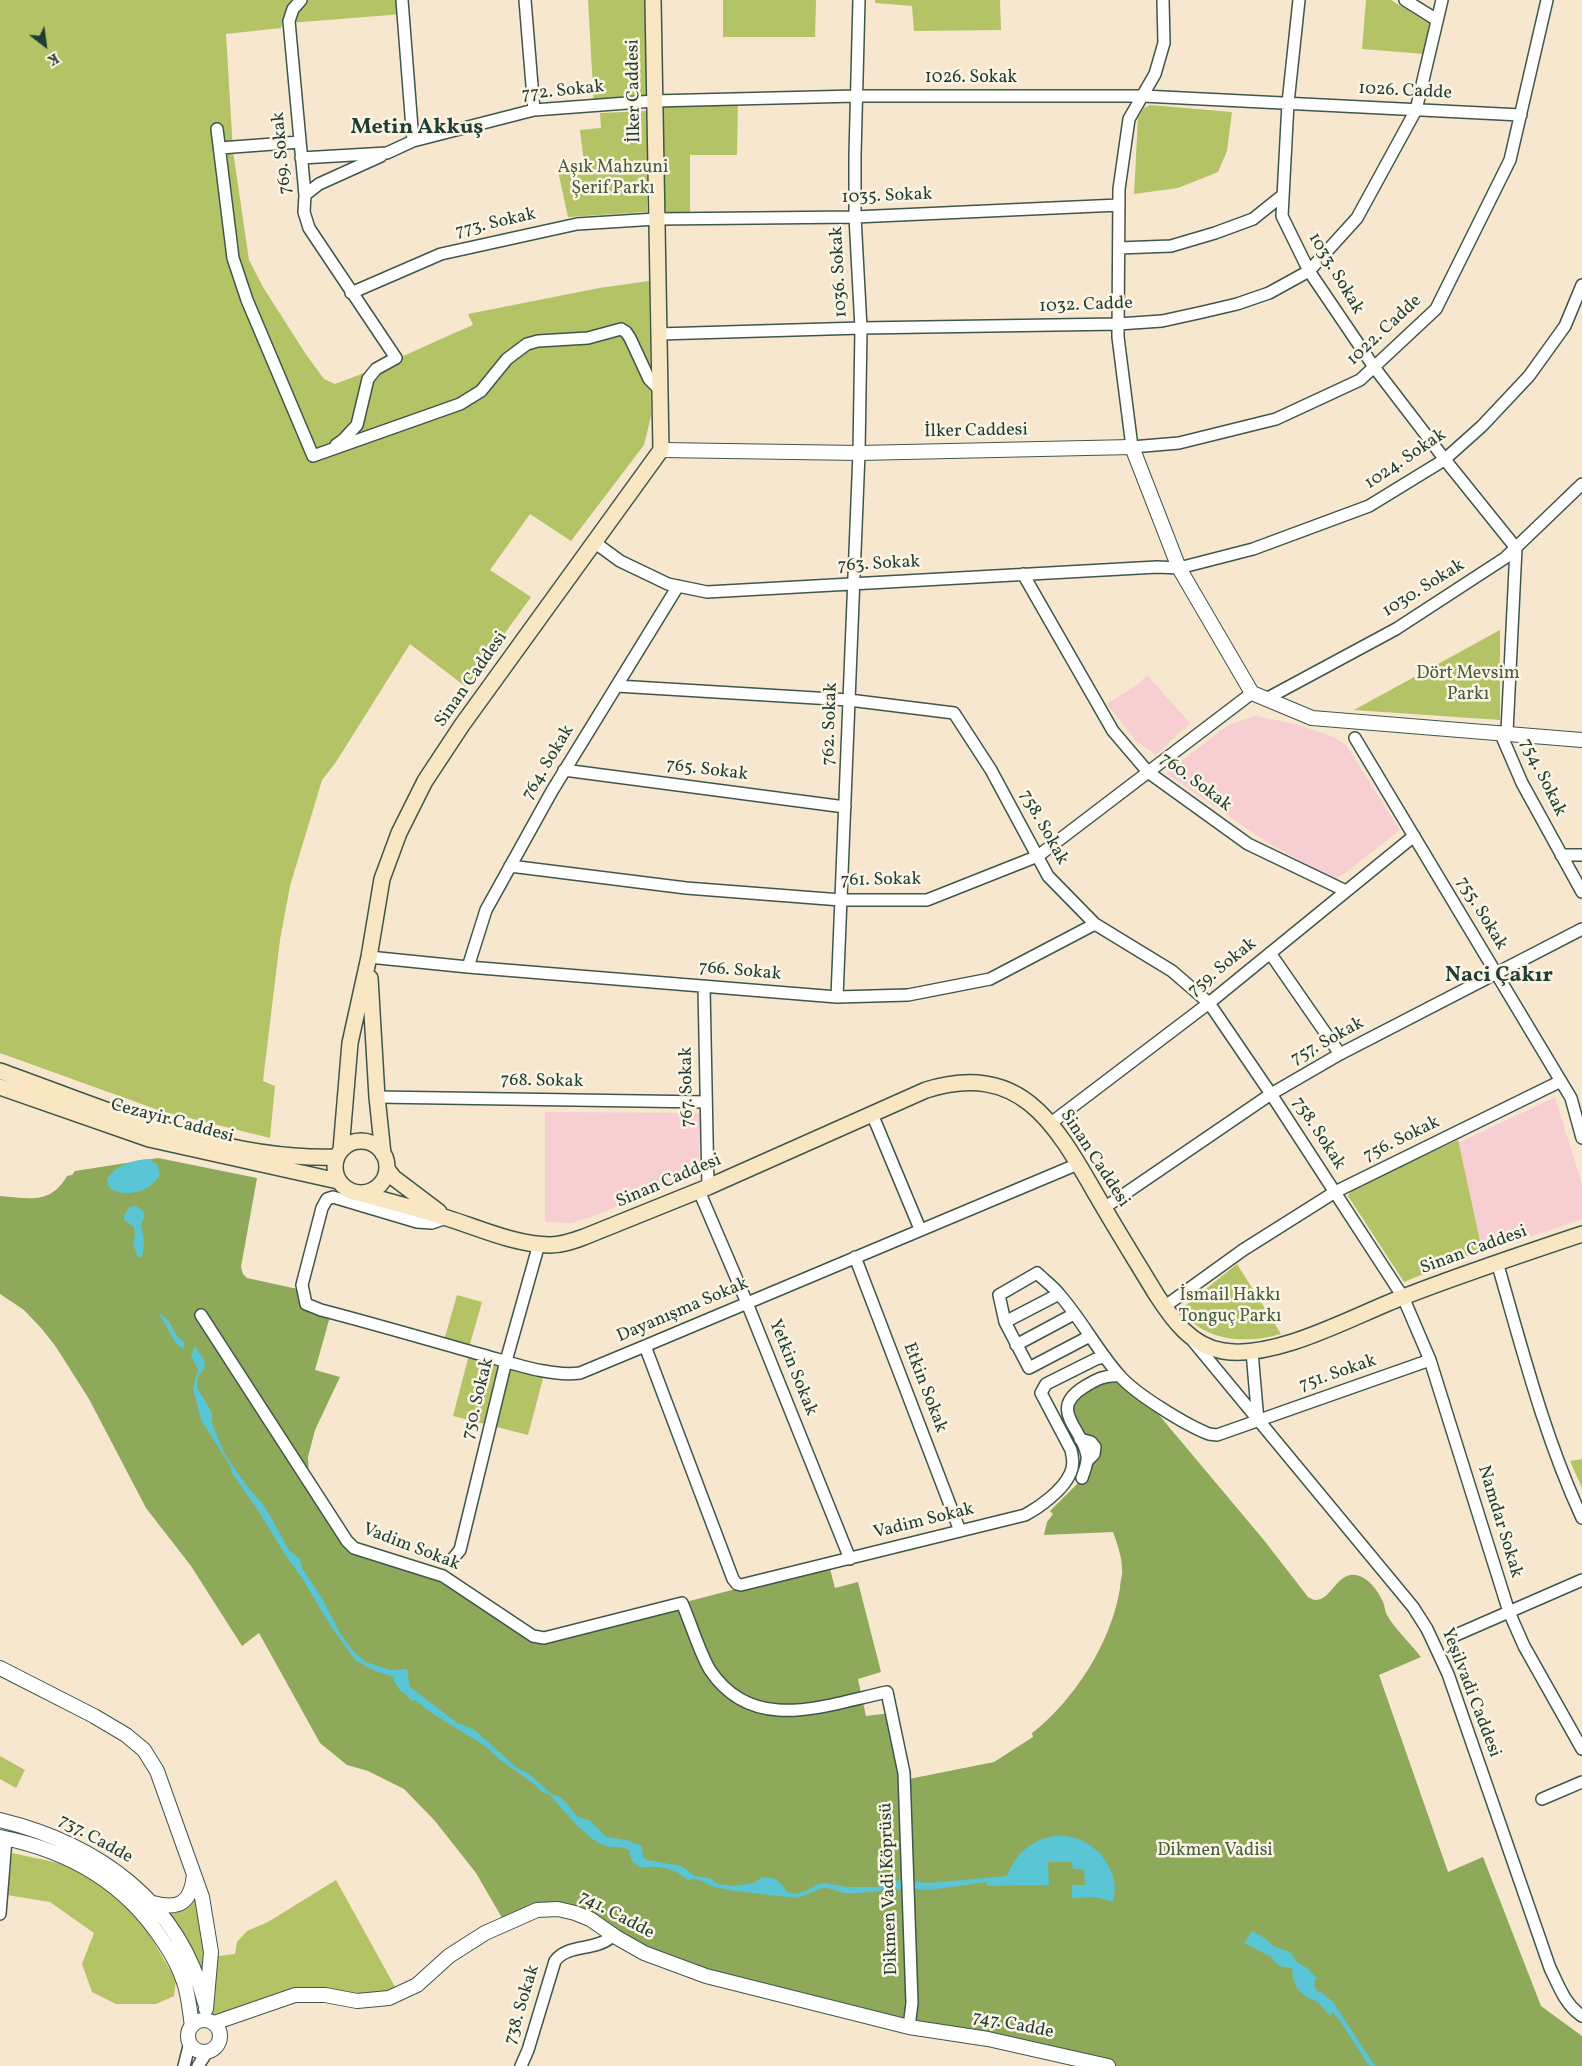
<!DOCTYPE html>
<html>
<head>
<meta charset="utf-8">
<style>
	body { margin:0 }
	#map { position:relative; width:1582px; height:2066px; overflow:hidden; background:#f7e7cf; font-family:Vollkorn,serif }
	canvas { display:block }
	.north { position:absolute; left:20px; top:20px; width:50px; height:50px; -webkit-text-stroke:4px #fcf5e5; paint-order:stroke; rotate:150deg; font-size:14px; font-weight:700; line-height:20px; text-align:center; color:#1f3d34 }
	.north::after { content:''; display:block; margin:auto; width:18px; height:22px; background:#1f3d34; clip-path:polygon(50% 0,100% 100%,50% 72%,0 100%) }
</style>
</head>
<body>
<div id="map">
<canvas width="1582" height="2066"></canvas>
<div class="north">K</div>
</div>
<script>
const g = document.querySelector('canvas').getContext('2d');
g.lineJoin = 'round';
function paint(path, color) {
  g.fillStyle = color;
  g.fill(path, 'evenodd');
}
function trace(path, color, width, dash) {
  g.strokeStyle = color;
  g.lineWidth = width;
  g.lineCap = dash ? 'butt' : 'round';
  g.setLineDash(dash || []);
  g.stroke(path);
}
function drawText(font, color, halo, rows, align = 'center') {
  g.font = font + ' Vollkorn,serif';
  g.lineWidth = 5;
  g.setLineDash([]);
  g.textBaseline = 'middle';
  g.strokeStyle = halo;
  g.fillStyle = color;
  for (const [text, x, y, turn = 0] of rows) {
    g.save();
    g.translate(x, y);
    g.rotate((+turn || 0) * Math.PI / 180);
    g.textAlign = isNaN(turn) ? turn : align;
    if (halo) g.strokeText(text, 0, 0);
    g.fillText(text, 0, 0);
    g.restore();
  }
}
paint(new Path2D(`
	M 1147,675 L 1190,723 L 1156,755 L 1136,741 L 1107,704 L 1138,684 Z
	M 1255,716 L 1296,724 L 1334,737 L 1346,745 L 1400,830 L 1344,874 L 1333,879 L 1265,841 L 1166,773 L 1228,725 Z
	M 1555,1097 L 1582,1184 L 1582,1219 L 1483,1253 L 1458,1143 Z
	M 545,1112 L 700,1113 L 699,1173 L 599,1214 L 572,1223 L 545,1222 Z`), '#f7cfd2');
paint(new Path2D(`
	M 0,0 L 292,0 L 288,4 L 281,28 L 226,34 L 233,151 L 249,260 L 263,287 L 305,353 L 324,379 L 335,384 C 382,367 426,345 473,325 L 468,314 L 599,288 L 649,281 L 651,416 L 644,445 L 571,541 L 530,514 L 490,570 L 531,597 L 466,687 L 410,644 L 336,762 L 322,780 L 290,886 L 280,940 L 263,1081 L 275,1086 L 270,1138 L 161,1111 L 0,1053 Z
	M 301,0 L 402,0 L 403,14 L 289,23 Z
	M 588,0 L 653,0 L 654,101 L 738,99 L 737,155 L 690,155 L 690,218 L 656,219 L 654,101 L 594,106 Z
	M 723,0 L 816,0 L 815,37 L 723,37 Z
	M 875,0 L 1000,0 L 1001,30 L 914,31 L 912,6 L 875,3 Z
	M 1366,0 L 1391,0 L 1430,24 L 1424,54 L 1362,49 Z
	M 1150,105 L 1232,112 L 1227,151 L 1218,172 L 1178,188 L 1134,194 L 1138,118 L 1144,108 Z
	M 647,111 L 647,212 L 568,217 L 557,166 L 584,163 L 580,130 L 601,128 L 600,113 Z
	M 1500,630 L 1500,720 L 1354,710 Z
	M 1458,1140 L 1482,1250 L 1404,1282 L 1348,1196 L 1352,1189 Z
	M 1237,1264 L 1281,1334 C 1247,1344 1202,1342 1181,1309 Z
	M 457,1295 L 482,1302 L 468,1351 L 443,1344 Z
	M 470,1351 L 545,1371 L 528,1435 L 453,1416 Z
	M 1582,1459 L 1582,1488 L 1570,1461 Z
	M 0,1756 L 25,1770 L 16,1788 L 0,1779 Z
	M 12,1853 L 63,1864 L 115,1893 L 146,1929 L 176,1980 L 174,1996 L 156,2004 L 116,2004 L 92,1992 L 82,1964 L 94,1933 L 50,1902 L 7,1895 Z
	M 336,1880 L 399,1994 L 325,1994 L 209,2021 L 203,1995 L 164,1906 L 192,1888 L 211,1957 L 235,1954 L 237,1942 L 247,1931 L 268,1922 Z`), '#b3c365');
paint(new Path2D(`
	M 158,1158 L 257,1178 L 241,1267 L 243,1274 L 247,1278 L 302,1290 L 303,1296 L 331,1313 L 315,1370 L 340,1377 L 315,1430 L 308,1457 L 309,1480 L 347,1541 L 425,1569 L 533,1636 L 674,1605 L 829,1565 L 835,1588 L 858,1582 L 881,1672 L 858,1679 L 866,1716 L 891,1713 L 904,1780 L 994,1762 L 1033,1737 L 1032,1733 C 1074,1701 1112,1641 1120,1588 C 1120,1582 1123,1575 1122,1569 C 1122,1557 1117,1543 1113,1532 L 1044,1535 L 1047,1522 L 1053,1514 L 1050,1511 L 1082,1479 L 1086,1467 L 1068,1403 L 1109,1375 L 1143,1396 L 1263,1539 L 1308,1597 L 1314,1600 C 1329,1601 1334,1581 1347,1576 C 1362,1570 1377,1588 1382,1600 C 1385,1604 1384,1610 1387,1615 C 1394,1628 1411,1644 1421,1657 L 1379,1675 L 1448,1872 L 1483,1857 L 1541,2006 L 1582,2036 L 1582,2066 L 1108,2066 L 706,1976 L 567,1910 L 505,1923 L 476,1873 L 435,1821 L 404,1789 L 368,1771 L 347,1765 L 320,1743 L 259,1633 L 242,1646 L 191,1566 L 146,1508 L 89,1399 L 56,1347 L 42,1329 L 24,1310 L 0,1294 L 0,1196 C 30,1198 50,1205 67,1176 L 72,1175 L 75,1171 Z`), '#8ea95a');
paint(new Path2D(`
	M 149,1159 L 157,1164 L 160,1174 C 152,1192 123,1200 108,1186 L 107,1179 C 116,1165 133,1160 149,1159 Z
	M 136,1206 L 142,1210 L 145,1215 L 141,1224 L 144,1242 L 142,1257 L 138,1257 L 133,1245 L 135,1234 L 134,1227 L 124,1220 L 124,1216 L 129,1207 Z
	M 158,1312 L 168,1320 L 176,1335 L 185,1343 L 183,1349 L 175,1342 Z
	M 195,1346 L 204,1360 L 205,1367 L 198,1377 L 197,1387 L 212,1413 L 212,1423 L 224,1453 L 246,1485 L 265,1507 L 289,1550 L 300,1559 L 302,1568 L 322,1598 L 341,1635 L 356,1654 L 366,1662 L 390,1670 L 407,1669 L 410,1687 L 456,1722 L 475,1730 L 517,1768 L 528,1773 L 553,1795 L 561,1797 L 578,1817 L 589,1820 L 607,1837 L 627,1840 L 642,1846 L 643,1857 L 647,1860 L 681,1866 L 695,1876 L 709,1878 L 718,1884 L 733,1886 L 754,1883 L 762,1877 C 781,1879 776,1880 788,1892 L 795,1894 L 806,1891 L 818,1884 L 825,1883 L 847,1887 L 877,1887 L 899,1880 L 928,1883 L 1007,1876 C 1022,1834 1072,1821 1102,1856 C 1113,1870 1118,1885 1113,1902 L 1096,1897 L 1072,1898 L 1072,1885 L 1085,1885 L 1084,1869 L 1073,1869 L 1072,1862 L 1048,1862 L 1049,1885 L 987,1886 L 987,1882 L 930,1890 L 904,1888 L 899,1890 L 895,1888 C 882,1891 858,1894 844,1893 C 838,1892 832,1888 825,1888 C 818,1888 806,1896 796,1898 L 735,1891 L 714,1887 L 697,1879 L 688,1880 C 676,1869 658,1864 642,1868 L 632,1862 L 629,1850 C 621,1845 611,1849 603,1845 C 586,1839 561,1807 548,1793 L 543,1793 L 533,1783 L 500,1760 L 485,1746 L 430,1712 L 415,1700 L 412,1701 L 403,1692 L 401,1692 L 394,1681 L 394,1677 L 375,1671 L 355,1660 L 330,1625 L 302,1578 L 286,1556 L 259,1512 L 232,1473 L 229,1464 L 201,1420 L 193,1389 L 198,1369 L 191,1356 Z
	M 1252,1931 L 1265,1938 L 1273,1946 L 1290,1952 L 1297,1962 L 1307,1968 L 1317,1979 L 1314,1981 L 1315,1984 L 1314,1986 L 1319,1993 L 1321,1992 L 1333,2002 L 1375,2066 L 1369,2066 L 1342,2024 L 1333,2012 L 1330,2016 L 1318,2002 L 1308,1998 L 1298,1990 L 1293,1979 L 1292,1968 L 1279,1966 L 1271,1957 L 1244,1943 Z`), '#5ac5d4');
const minor = new Path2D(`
	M 301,0 L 293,9 L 289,21 L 305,195 L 304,212 L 309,228 L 396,358 L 376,369 L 368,379 L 357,425 L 343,440 L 336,445
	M 402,0 L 413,141
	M 525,0 L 534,110
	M 1163,0 L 1164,43 L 1155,74 L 1129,119 L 1119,189 L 1118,337 L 1132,447 L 1179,443 L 1276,419 L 1360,380 L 1436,309 L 1510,160 L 1547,0
	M 1299,0 L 1288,103 L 1282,216 L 1309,271 L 1374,367 L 1446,461 L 1516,548 L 1507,732
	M 1405,0 L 1437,20
	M 217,129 L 233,258 L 247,300 L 313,456 L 460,404 L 481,391 L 507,359 L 527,344 L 538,341 L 588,338 L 621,329 L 626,332 L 630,338 L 649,379 L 660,390
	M 220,148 L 300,142
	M 301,158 L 387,153 L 413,141 L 534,110 L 654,101 L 856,96 L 1143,96 L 1521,115
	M 305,195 L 319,184 L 381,156
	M 1119,248 L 1171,246 L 1215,233 L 1253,219 L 1283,195
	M 351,293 L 441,254 L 577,224 L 656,219 L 855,217 L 1119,205
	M 659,334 L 861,328 L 1118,324 L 1162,321 L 1203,312 L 1237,304 L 1269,293 L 1309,271 L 1357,218 L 1416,110 L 1442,0
	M 594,542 L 620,561 L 668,584 L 707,592 L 1157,567 L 1179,568 L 1253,549 L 1369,506 L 1444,460 L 1482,426 L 1529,376 L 1565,326 L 1582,285
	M 1023,574 L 1113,731 L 1148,772 L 1248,844 L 1346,891
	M 617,686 L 849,700 L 954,713 L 991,770 L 1048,876 L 1095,924 L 1172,971 L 1209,1003 L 1271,1094 L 1403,1297 L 1430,1360 L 1509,1612 L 1524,1646 L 1582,1749
	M 1266,699 L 1396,629 L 1505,558 L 1582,484
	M 1500,732 L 1522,783 L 1582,892
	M 1355,738 L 1571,1098 L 1582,1138
	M 564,770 L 845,807
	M 1561,855 L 1582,855
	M 510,866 L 686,888 L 841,900 L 927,900 L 1038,856 L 1252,693
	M 1270,953 L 1340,1054
	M 369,957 L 468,967 L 837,997 L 908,995 L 990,979 L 1095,924
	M 468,967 L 486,910 L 552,791 L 678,586
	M 704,987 L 708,1187
	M 837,997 L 859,453 L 861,328 L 855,217 L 855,155 L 859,0
	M 377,1097 L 706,1102
	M 872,1114 L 920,1229
	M 1051,1123 L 1209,1003 L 1414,836
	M 699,1191 L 747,1303 L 850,1559
	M 1104,1208 L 1271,1094 L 1340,1054 L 1582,929
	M 446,1218 L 432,1223 L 417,1222 L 333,1197 L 327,1199 L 322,1208 L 302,1285 L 306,1304 L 321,1310 C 375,1324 429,1340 483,1355 C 512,1363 550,1377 580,1373 L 645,1346 L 1078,1164
	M 855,1257 L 960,1531
	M 1497,1262 C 1522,1348 1544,1436 1582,1518
	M 1164,1307 L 1243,1250 L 1335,1192 L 1561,1081
	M 201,1315 L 347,1541 L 354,1548 L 443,1576 L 533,1636 L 544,1638 L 682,1603 C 690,1621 700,1654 710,1670 C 753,1735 825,1705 887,1692 L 904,1773 L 912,2003 L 909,2027
	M 1005,1322 L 1059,1294
	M 1090,1336 L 1029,1368 L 1005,1322 L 999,1295 L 1037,1273 C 1044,1280 1053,1286 1059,1294 C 1081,1319 1097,1350 1119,1375 C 1135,1394 1186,1425 1209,1434 L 1217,1435 L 1430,1360
	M 1193,1341 L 1413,1607 L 1427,1629 L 1448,1674 L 1550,1968 C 1559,1986 1565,2005 1582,2016
	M 1016,1345 L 1074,1314
	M 645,1346 L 733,1579 L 737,1584 L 741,1585 L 1025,1515 C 1040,1507 1063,1490 1070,1474 C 1074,1466 1073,1459 1071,1450 L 1041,1393 L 1046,1384 L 1096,1359 L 1105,1357
	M 1252,1352 L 1258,1421
	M 1080,1439 L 1091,1442 L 1095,1447 L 1094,1454 L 1087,1461
	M 1082,1478 C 1084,1471 1088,1464 1087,1456 C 1083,1428 1047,1410 1084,1387 C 1097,1379 1104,1375 1120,1376
	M 451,1561 L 460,1550 L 506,1361 L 539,1244
	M 1456,1635 L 1582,1580
	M 1542,1799 L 1582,1782
	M 0,1914 L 6,1839
	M 184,2066 L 190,2042
	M 198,2066 L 207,2052
	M 521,2066 L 528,2050 L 555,1961 C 567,1944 594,1951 610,1938 L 612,1933`);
const tertiary = new Path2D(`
	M 661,450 L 859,453 L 1132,447 L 1179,568 L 1252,693 L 1312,718 L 1582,740
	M 0,1668 L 94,1716 L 126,1735 L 144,1750 L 157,1771 L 202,1897 L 211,1952 L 206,2009
	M 0,1820 C 98,1844 179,1901 205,2003
	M 0,1837 C 67,1850 125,1882 163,1941 C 172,1954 180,1969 185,1985 C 189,1999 190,2013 192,2026
	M 153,1903 C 179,1910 191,1903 194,1875
	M188 2036a16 16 0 1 1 32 0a16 16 0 1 1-32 0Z
	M 214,2023 L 295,1995 L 325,1995 L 357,2001 L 389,1998 L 417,1985 L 449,1956 L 485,1933 L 537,1910 L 558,1909 L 575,1913 L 590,1919 L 616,1937 L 644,1953 L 706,1976 L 909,2027 L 988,2039 L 1108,2066`);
const secondary = new Path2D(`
	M 370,978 L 377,1097 L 383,1154
	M 0,1071 C 106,1109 222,1161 337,1157
	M 0,1087 L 149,1139 L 338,1181
	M335 1167a26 26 0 1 1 52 0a26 26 0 1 1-52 0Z
	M 341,1150 L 350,1043 L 369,957 L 382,879 L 399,833 L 425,781 L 462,725 L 661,450 L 653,0
	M 387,1169 L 394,1178 L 439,1212
	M 358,1193 C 388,1201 418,1209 447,1218 C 479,1228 516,1245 550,1245 C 562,1245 573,1241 584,1237 L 708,1187 L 926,1090 C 1021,1060 1056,1125 1097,1196 C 1116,1229 1136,1261 1156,1294 C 1172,1319 1191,1346 1223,1351 C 1276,1360 1353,1316 1403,1297 C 1462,1274 1522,1254 1582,1234`);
trace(minor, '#3f564b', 14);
trace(tertiary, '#3f564b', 16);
trace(secondary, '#3f564b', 18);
trace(minor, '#fff', 11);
trace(tertiary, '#fff', 14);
trace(secondary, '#f9e7c3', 15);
drawText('18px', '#1f3d34', '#fcf5e5', [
	["1026. Sokak",971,79],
	["İlker Caddesi",635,91,-91],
	["772. Sokak",563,92,-6],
	["1026. Cadde",1405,92,3],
	["769. Sokak",283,153,-95],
	["1035. Sokak",887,197,-2],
	["773. Sokak",496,224,-13],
	["1036. Sokak",840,272,-93],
	["1033. Sokak",1335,274,59],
	["1032. Cadde",1086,306,-2],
	["1022. Cadde",1385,331,-43],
	["İlker Caddesi",976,432,-1],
	["1024. Sokak",1406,460,-34],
	["763. Sokak",879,565,-3],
	["1030. Sokak",1424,589,-32],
	["Sinan Caddesi",472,680,-55],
	["762. Sokak",831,724,-88],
	["764. Sokak",549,763,-59],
	["765. Sokak",707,771,7],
	["754. Sokak",1542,778,64],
	["760. Sokak",1195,783,37],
	["758. Sokak",1043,828,61],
	["761. Sokak",881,881,-1],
	["755. Sokak",1481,914,59],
	["759. Sokak",1223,968,-39],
	["766. Sokak",740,972,5],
	["757. Sokak",1328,1042,-29],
	["768. Sokak",542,1082,1],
	["767. Sokak",688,1087,-91],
	["Cezayir Caddesi",172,1122,15],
	["758. Sokak",1318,1134,57],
	["756. Sokak",1402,1140,-26],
	["Sinan Caddesi",1094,1159,57],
	["Sinan Caddesi",669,1182,-23],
	["Sinan Caddesi",1474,1251,-20],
	["Dayanışma Sokak",683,1311,-23],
	["Yetkin Sokak",792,1368,68],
	["751. Sokak",1338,1374,-19],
	["Etkin Sokak",924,1388,69],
	["750. Sokak",479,1399,-76],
	["Vadim Sokak",924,1522,-14],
	["Namdar Sokak",1499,1522,73],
	["Vadim Sokak",411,1548,21],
	["Yeşilvadi Caddesi",1470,1693,69],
	["737. Cadde",95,1840,29],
	["Dikmen Vadi Köprüsü",890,1889,-92],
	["741. Cadde",616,1916,28],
	["738. Sokak",523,2005,-73],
	["747. Cadde",1013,2026,11]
]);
drawText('18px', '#445e40', '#fcf5e5', [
	["Aşık Mahzuni",613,169],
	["Şerif Parkı",613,190],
	["Dört Mevsim",1468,675],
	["Parkı",1468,696],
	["İsmail Hakkı",1230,1297],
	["Tonguç Parkı",1230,1318],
	["Dikmen Vadisi",1215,1852]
]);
drawText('bold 22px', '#1f3d34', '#fcf5e5', [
	["Metin Akkuş",417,129],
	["Naci Çakır",1499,977]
]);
</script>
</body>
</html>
